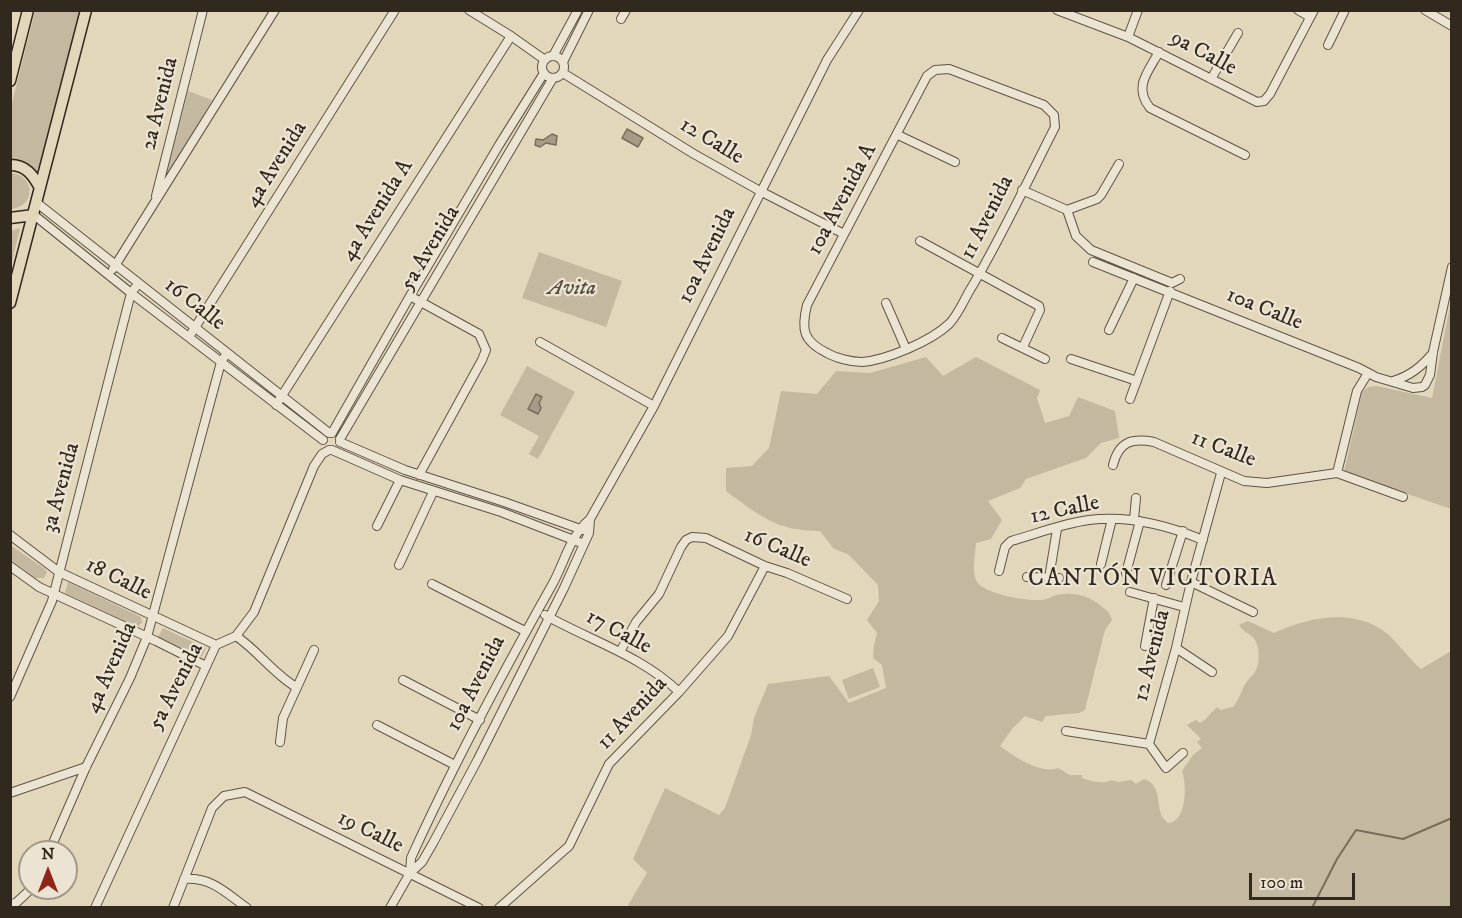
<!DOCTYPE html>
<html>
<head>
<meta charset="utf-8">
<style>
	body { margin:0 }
	#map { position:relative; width:1462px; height:918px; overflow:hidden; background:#e2d6bb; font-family:"IM FELL DW Pica",serif }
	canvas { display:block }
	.frame { position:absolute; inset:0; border:12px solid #32291e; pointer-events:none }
	.north { position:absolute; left:18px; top:840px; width:60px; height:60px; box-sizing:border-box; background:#ece4d3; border:2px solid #a2998b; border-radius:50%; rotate:0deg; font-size:16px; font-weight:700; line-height:24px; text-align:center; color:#32291e }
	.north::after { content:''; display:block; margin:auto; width:21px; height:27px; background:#8f2418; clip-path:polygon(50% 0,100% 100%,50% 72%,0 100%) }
	.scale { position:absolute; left:1249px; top:873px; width:106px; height:27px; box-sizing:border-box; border:3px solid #32291e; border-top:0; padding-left:8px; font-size:18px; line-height:21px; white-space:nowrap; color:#32291e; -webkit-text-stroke:4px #ece4d3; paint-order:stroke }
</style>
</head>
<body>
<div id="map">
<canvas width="1462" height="918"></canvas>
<div class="frame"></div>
<div class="north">N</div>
<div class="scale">100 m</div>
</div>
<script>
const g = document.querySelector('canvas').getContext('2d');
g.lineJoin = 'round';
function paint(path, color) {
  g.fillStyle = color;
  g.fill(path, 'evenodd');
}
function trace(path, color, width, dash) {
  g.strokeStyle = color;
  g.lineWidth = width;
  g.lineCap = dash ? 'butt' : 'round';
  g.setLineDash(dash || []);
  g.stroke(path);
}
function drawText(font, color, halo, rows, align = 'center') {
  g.font = font + ' "IM FELL DW Pica",serif';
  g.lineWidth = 4.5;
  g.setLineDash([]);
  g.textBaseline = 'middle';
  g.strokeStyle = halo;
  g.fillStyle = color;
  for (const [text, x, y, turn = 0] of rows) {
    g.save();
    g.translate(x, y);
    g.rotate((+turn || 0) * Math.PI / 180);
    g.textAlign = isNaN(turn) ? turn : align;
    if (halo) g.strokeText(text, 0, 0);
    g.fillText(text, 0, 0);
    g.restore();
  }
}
paint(new Path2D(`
	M 35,11 L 81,11 L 39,176 C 32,166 23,161 11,160 L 11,107 Z
	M 188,91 L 212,100 L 164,182 Z
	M 11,173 C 36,175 36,208 10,209 Z
	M 20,228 L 11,267 L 11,231 Z
	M 539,252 L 622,281 L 606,327 L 522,298 Z
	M 1451,301 L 1451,509 L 1344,472 L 1362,392 L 1368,387 L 1377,386 L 1432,398 Z
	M 926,357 L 943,376 L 976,357 L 1040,390 L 1037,398 L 1045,423 L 1069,416 L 1078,397 L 1115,411 L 1119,438 L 1101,443 L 1086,458 L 1026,479 L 1020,488 L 988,501 L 1002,520 L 991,539 L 976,543 C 975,554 972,571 976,580 C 982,594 1026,601 1040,600 C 1045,600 1049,598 1053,596 C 1071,591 1088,595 1101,606 C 1107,610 1110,613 1112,620 L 1105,630 L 1085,710 L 1079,713 L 1046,716 L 1042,722 L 1025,716 L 1012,729 L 1000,746 C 1013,756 1041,775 1058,768 L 1070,775 L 1082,775 L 1082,778 C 1090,781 1104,785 1111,780 L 1119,782 L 1131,780 L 1136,784 L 1144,779 C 1166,787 1152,811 1168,823 C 1187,822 1187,784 1182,771 L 1193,755 L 1202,748 L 1197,742 L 1201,739 L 1187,725 L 1196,720 L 1200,723 C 1207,720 1211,711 1218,707 L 1220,710 L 1233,707 C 1238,700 1241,694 1244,686 C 1247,680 1253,676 1256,670 C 1260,662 1260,645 1253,637 C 1248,632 1244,633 1239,625 L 1248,621 L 1274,633 C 1308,617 1354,608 1385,632 C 1399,643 1408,658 1421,669 L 1451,651 L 1451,907 L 627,907 L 647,873 L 633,859 L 665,788 L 719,815 L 725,808 L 751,735 L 754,718 L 768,684 L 829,676 L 849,703 L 886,688 L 882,665 L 873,658 L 874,645 L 877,633 L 867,620 L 879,601 L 878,585 L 849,555 L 833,548 L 820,531 C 776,531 759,515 726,491 L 726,468 L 752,466 L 769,448 L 781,391 L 817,394 L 836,371 L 870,373 Z
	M 527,366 L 575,392 L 538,459 L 529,454 L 539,436 L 500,415 Z
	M 10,545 L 45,569 L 47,572 L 44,578 L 35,578 L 11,560 Z
	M 68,582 L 141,617 L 142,623 L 137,627 L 65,593 Z
	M 163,628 L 206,648 L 202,657 L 158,637 Z
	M 873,668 L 880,687 L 849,699 L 842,680 Z`), '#c4b9a0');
const water = new Path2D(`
	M 627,129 L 643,138 L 638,147 L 622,138 Z
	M 552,134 L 557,136 L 556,145 L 546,143 L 540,147 L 535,145 L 536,139 L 543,140 Z
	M 536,394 L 542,397 L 539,403 L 541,408 L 538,414 L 528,409 Z`);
paint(water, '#a69b86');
trace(water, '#786d5c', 1.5);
trace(new Path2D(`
	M 1312,908 L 1337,859 L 1356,830 L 1403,839 L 1452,818`), '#786d5c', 2);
const minor = new Path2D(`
	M 469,10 L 511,36 L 545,60
	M 1057,10 L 1128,37 L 1257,102 L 1264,101 L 1270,94 L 1314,10
	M 1298,10 L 1310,17
	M 1425,10 L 1452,26
	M 621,19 L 626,10
	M 1128,37 L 1138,10
	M 1328,45 L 1345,10
	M 1159,52 C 1148,72 1133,87 1150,108 L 1245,155
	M 553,56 L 578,10
	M542 67a11 11 0 1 1 22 0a11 11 0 1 1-22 0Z
	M 563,62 L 589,10
	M 949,69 L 1044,105 L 1054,115 L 1055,127 C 1028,180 1003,234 973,285 C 965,297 959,314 949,324 C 931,341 887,360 862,362 C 851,362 836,358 827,353 C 803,341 801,330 807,305 L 927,76 L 935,70 Z
	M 563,73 L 694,154 L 760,191 L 844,234
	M 1211,79 L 1238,33
	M 898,135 L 955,162
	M 1022,190 L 1067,210 L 1097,199 L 1101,195 L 1119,164
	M 156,196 L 203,10
	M 37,203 L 329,433
	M 1067,210 L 1076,236 L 1091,250 L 1172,283 L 1180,279
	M 34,215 L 131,293 L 323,440
	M 920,241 L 1039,306 L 1040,310 L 1023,347
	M 1093,262 L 1359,368 L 1376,377 L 1413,388 L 1422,387 L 1425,385 L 1430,375 L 1433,352 L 1452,267
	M 113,269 L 275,10
	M 410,296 L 479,334 L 486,350 L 482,360 L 419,475
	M 886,303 L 906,349
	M 1109,330 L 1134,278
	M 189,337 L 395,10
	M 1002,338 L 1045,359
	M 540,342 L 654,406
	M 1071,359 L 1137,381
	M 1393,381 C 1410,376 1421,367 1433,353
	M 1130,399 L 1170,291
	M 276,405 L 511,36
	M 332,433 L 410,296 L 499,145 L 544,73
	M 340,439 L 553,78
	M 340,442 L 405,470 L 504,502 L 583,530
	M 332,450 L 400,480 L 501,512 L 584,544
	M 1113,465 C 1119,441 1132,438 1154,442 L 1244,481 L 1267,483 L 1337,473 L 1403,497
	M 1337,473 L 1357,391 L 1368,373
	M 1134,519 L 1136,498
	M 377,526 L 400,480
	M 10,535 L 59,572 L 216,645
	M 1101,564 L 1112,519
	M 399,565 L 433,492
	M 10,566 L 39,587 L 156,641 L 206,666
	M 999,571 L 1005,547 L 1011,541 C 1036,534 1064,523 1089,520 C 1128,515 1167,525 1203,540
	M 1126,573 L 1140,521
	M 1027,577 L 1059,578
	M 1049,578 L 1057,529
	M 1191,582 L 1253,612
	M 432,584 L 525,631
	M 1166,585 L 1183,531
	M 1130,592 L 1184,607
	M 545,615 C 589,640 642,656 679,692
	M 236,636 C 258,651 273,673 296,687
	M 1145,646 L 1154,598
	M 1176,648 L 1212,672
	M 620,652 L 636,622 L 659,594 L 681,547 L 686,540 L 692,537 L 706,538 L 765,566 L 787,573 L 847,599
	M 403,680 L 480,720
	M 10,697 L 52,601 L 131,293 L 138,284
	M 377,725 L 455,765
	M 1066,731 L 1149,744 L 1166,768 L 1183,753
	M 280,742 L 283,718 L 314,650
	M 1149,744 L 1176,648 L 1191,582 L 1221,473
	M 10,793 L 86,767
	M 49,852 L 86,767 L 130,678 L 147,637 L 221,362 L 227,353
	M 410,873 L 411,858 C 453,765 502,674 552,585 C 565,562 569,537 590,519 L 654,406 L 827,60 L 859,10
	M 184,879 C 212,877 226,893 247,908
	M 10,905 L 17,902 L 32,888
	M 95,908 L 216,645 L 236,636 L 254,612 L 314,466 L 322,454 L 329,450
	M 173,908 L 212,808 L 224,796 L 245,792 L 479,908
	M 390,908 L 410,873 L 422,862 L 433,843 L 477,761 L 564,588 L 589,533 L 590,519
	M 499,908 L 569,846 L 609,764 L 679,692 L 728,636 L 765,566`);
const major = new Path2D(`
	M 10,81 L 28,10
	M 10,165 C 26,165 33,175 40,188
	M 10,218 L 34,215
	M 10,303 L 86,10`);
trace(minor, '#5e5445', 10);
trace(major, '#32291e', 13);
trace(minor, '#ece4d3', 8);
trace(major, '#e2d6bb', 10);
drawText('22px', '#32291e', '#ece4d3', [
	["9a Calle",1203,54,28],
	["2a Avenida",161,104,-76],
	["12 Calle",711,142,31],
	["4a Avenida",277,165,-58],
	["10a Avenida A",843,200,-62],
	["4a Avenida A",378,211,-58],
	["11 Avenida",988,218,-63],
	["5a Avenida",431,249,-59],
	["10a Avenida",708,256,-64],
	["16 Calle",194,305,38],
	["10a Calle",1264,310,22],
	["11 Calle",1223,450,21],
	["3a Avenida",62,488,-75],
	["12 Calle",1065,511,-12],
	["16 Calle",777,549,23],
	["18 Calle",118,580,26],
	["17 Calle",618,633,28],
	["12 Avenida",1153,656,-76],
	["4a Avenida",112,668,-66],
	["10a Avenida",477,684,-63],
	["5a Avenida",177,687,-63],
	["11 Avenida",633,714,-47],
	["19 Calle",370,833,26]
]);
drawText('italic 22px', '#564d3e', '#ece4d3', [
	["Avita",572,289]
]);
g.letterSpacing = '1.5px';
drawText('24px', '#32291e', '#ece4d3', [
	["CANTÓN VICTORIA",1153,580]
]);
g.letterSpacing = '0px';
</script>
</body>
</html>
